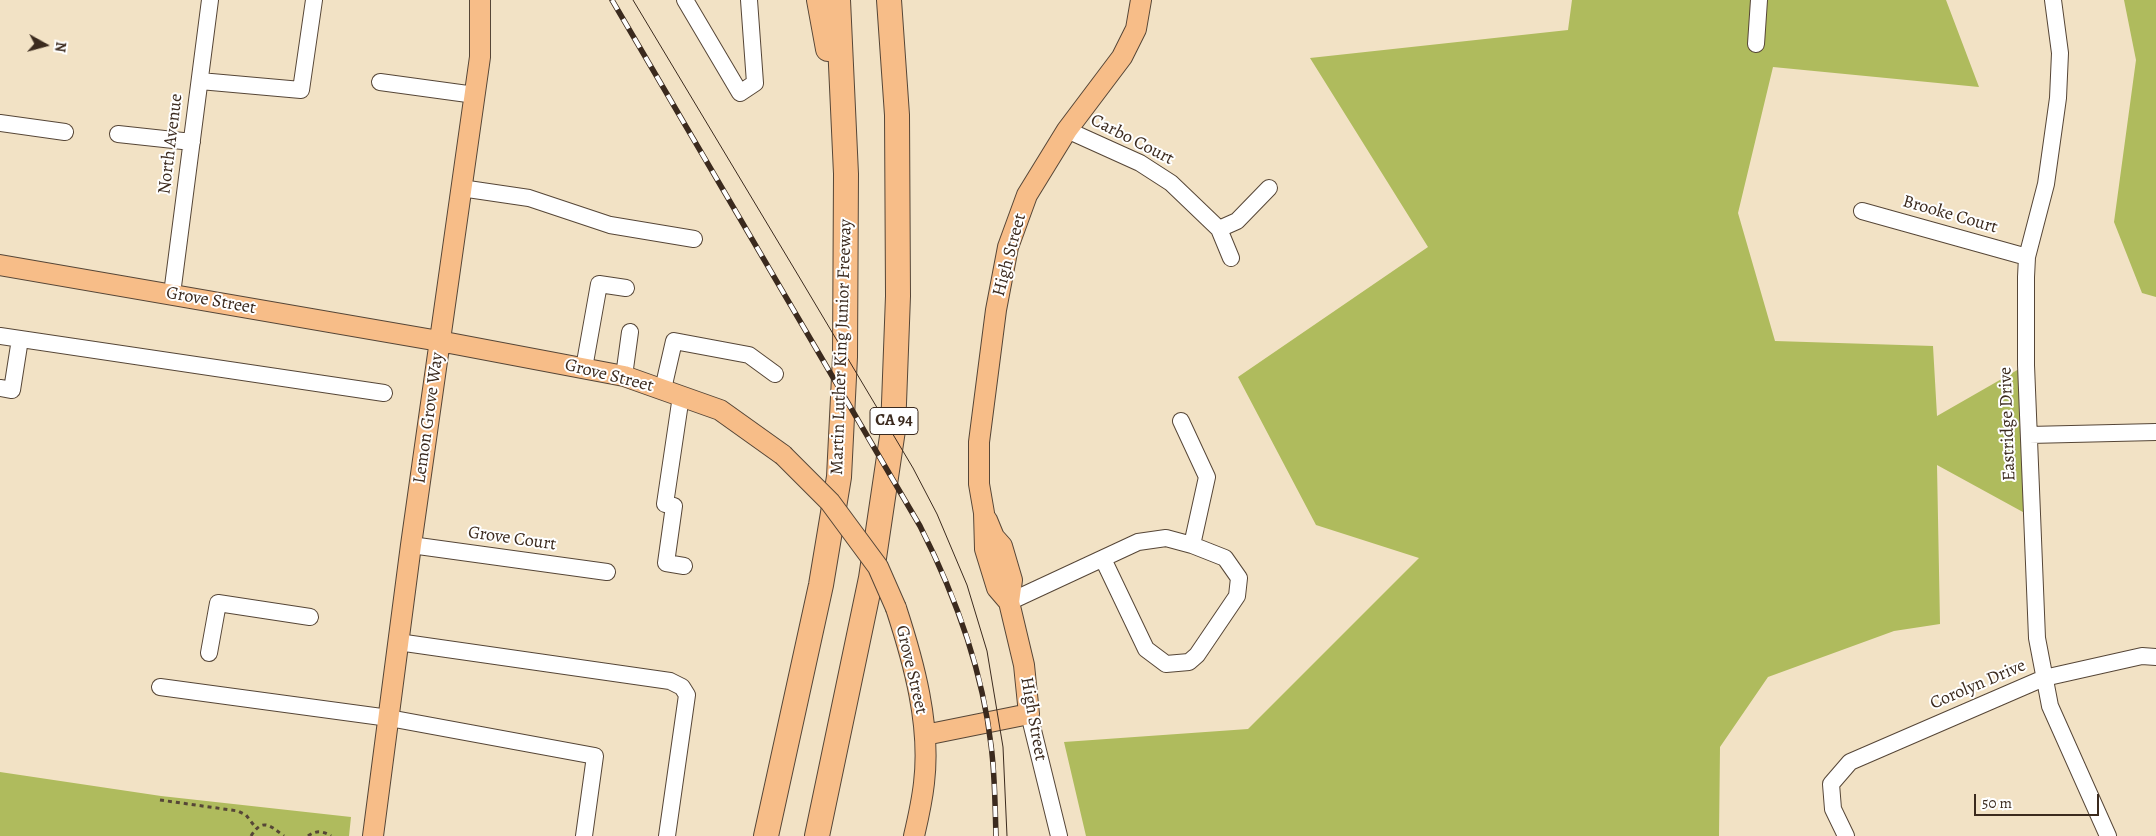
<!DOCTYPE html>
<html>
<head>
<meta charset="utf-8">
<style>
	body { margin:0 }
	#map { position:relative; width:2156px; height:836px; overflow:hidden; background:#f2e2c5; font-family:Alegreya,serif }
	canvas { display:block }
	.north { position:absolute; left:20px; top:20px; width:50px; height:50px; -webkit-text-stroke:4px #fff; paint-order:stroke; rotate:97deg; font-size:14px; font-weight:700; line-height:20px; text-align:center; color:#3b2a1e }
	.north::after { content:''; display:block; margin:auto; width:18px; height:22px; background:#3b2a1e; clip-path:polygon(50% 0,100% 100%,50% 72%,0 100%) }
	.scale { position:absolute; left:1974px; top:794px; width:125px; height:22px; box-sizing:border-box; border:2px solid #3b2a1e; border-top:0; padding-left:6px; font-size:15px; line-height:18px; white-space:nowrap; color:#3b2a1e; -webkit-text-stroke:4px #fff; paint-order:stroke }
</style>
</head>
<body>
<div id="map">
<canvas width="2156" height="836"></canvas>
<div class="north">N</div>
<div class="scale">50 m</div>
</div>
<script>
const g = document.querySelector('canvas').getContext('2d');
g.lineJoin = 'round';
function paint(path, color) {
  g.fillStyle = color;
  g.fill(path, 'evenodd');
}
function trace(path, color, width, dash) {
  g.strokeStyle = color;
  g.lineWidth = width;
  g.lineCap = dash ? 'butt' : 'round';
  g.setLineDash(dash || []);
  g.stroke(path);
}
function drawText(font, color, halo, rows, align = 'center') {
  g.font = font + ' Alegreya,serif';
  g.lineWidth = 4;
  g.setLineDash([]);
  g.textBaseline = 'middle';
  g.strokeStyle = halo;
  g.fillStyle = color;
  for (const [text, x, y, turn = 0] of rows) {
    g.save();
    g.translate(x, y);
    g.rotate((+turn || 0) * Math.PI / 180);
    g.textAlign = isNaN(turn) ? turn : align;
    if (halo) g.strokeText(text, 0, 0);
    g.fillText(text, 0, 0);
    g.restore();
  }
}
paint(new Path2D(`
	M 1572,0 L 1946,0 L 1979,87 L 1773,67 L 1738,213 L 1775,341 L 1933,346 L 1937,416 L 2026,365 L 2032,517 L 1937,465 L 1940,624 L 1894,631 L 1768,677 L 1720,747 L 1719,836 L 1086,836 L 1064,742 L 1248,729 L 1419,558 L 1316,525 L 1238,377 L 1428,247 L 1310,58 L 1568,30 Z
	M 2124,0 L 2156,0 L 2156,297 L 2142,293 L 2114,222 L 2136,60 Z
	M 0,772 L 161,796 L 351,817 L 349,836 L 0,836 Z`), '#afbb5d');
const minor = new Path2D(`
	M 685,0 L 740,93 L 755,83 L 749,0
	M 2053,0 L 2060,53 L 2058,98 L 2046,184 L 2027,257 L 2026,277 L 2026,365 L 2037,638 L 2050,706 L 2108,836
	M 1756,44 L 1759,0
	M 200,81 L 301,90 L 314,0
	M 380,82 L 475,95
	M 0,123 L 65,132
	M 1067,130 L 1140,163 L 1171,183 L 1219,229 L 1231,258
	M 118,134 L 192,142
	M 461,188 L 529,198 L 610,225 L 694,239
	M 1862,211 L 2027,257
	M 1219,229 L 1237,221 L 1269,188
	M 172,294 L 210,0
	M 0,336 L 384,393
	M 584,368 L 599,284 L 626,288
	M 624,376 L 630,332
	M 0,388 L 12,390 L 20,339
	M 663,389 L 674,341 L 749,355 L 775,374
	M 681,396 L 665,504 L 674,506 L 666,563 L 684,566
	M 1181,421 L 1207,477 L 1192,545
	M 2029,435 L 2156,432
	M 411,545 L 607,572
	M 1009,602 L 1138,542 L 1166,538 L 1192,545 L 1225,558 L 1239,578 L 1237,596 L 1197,655 L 1189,662 L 1166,664 L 1146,649 L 1103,559
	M 398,642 L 670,681 L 682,687 L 687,695 L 667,836
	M 209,653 L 218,603 L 310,617
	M 160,687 L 389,718 L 595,756 L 584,836
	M 1029,714 L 1059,836
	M 1846,836 L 1833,809 L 1831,784 L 1850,762 L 2044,678 L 2142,656 L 2156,657`);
const major = new Path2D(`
	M 0,265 L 439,341 L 624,376 L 720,410 L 783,455
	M 1009,602 L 997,588 L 985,549 L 984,513 L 979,484 L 979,442 L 996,310 L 1008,247 L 1027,195 L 1067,130 L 1122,57 L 1136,29 L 1141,0
	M 896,608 C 914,663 931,725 924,783 C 922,801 918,819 914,836
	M 925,735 L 1029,714 L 1024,665 L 1009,602 L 1012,580 L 1002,546 L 994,537 L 987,520
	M 373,836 L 411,545 L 480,57 L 480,0`);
const highway = new Path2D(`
	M 819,0 L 828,49
	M 766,836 L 821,585 L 839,477 L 845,357 L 846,174 L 838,0
	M 817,836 L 871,578 L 893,430 L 898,296 L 897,115 L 889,0`);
trace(minor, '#564637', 18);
trace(major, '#564637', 22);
trace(highway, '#564637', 26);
trace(new Path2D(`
	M 160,800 L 238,811 L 246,815 L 256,828
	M 251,836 C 263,817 270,826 284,836
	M 308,836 C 316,830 323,831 331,836`), '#564637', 3, [4, 4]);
trace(minor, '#fff', 16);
trace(major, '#f7bd88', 20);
trace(highway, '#f7bd88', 24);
trace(new Path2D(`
	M 633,0 L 798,275 L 913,468 L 937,514 L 967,585 L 987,651 L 1003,747 L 1007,836`), '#3b2a1e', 1);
const rail = new Path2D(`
	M 612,0 L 920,526 C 955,595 982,667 991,745 C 995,775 995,806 996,836`);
trace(rail, '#3b2a1e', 5.5);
trace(rail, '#fff', 4, [11]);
const majorBridge = new Path2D(`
	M 783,455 L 830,502 L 878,567 L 896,608`);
trace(majorBridge, '#564637', 22, []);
trace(majorBridge, '#f7bd88', 20);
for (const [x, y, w] of [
	[894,421,48]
]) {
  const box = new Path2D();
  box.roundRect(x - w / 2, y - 13.5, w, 27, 4);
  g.fillStyle = '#fff';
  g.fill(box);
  trace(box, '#3b2a1e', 1);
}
drawText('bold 16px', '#3b2a1e', null, [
	["CA 94",894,421]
]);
drawText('18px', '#3b2a1e', '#fff', [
	["Carbo Court",1132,140,27],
	["North Avenue",171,144,-83],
	["Brooke Court",1950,215,16],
	["High Street",1010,255,-75],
	["Grove Street",211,301,10],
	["Martin Luther King Junior Freeway",842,347,-88],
	["Grove Street",609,376,14],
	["Lemon Grove Way",429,418,-82],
	["Eastridge Drive",2008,424,-92],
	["Grove Court",512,539,8],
	["Grove Street",911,670,77],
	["Corolyn Drive",1978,685,-23],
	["High Street",1033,719,80]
]);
</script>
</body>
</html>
